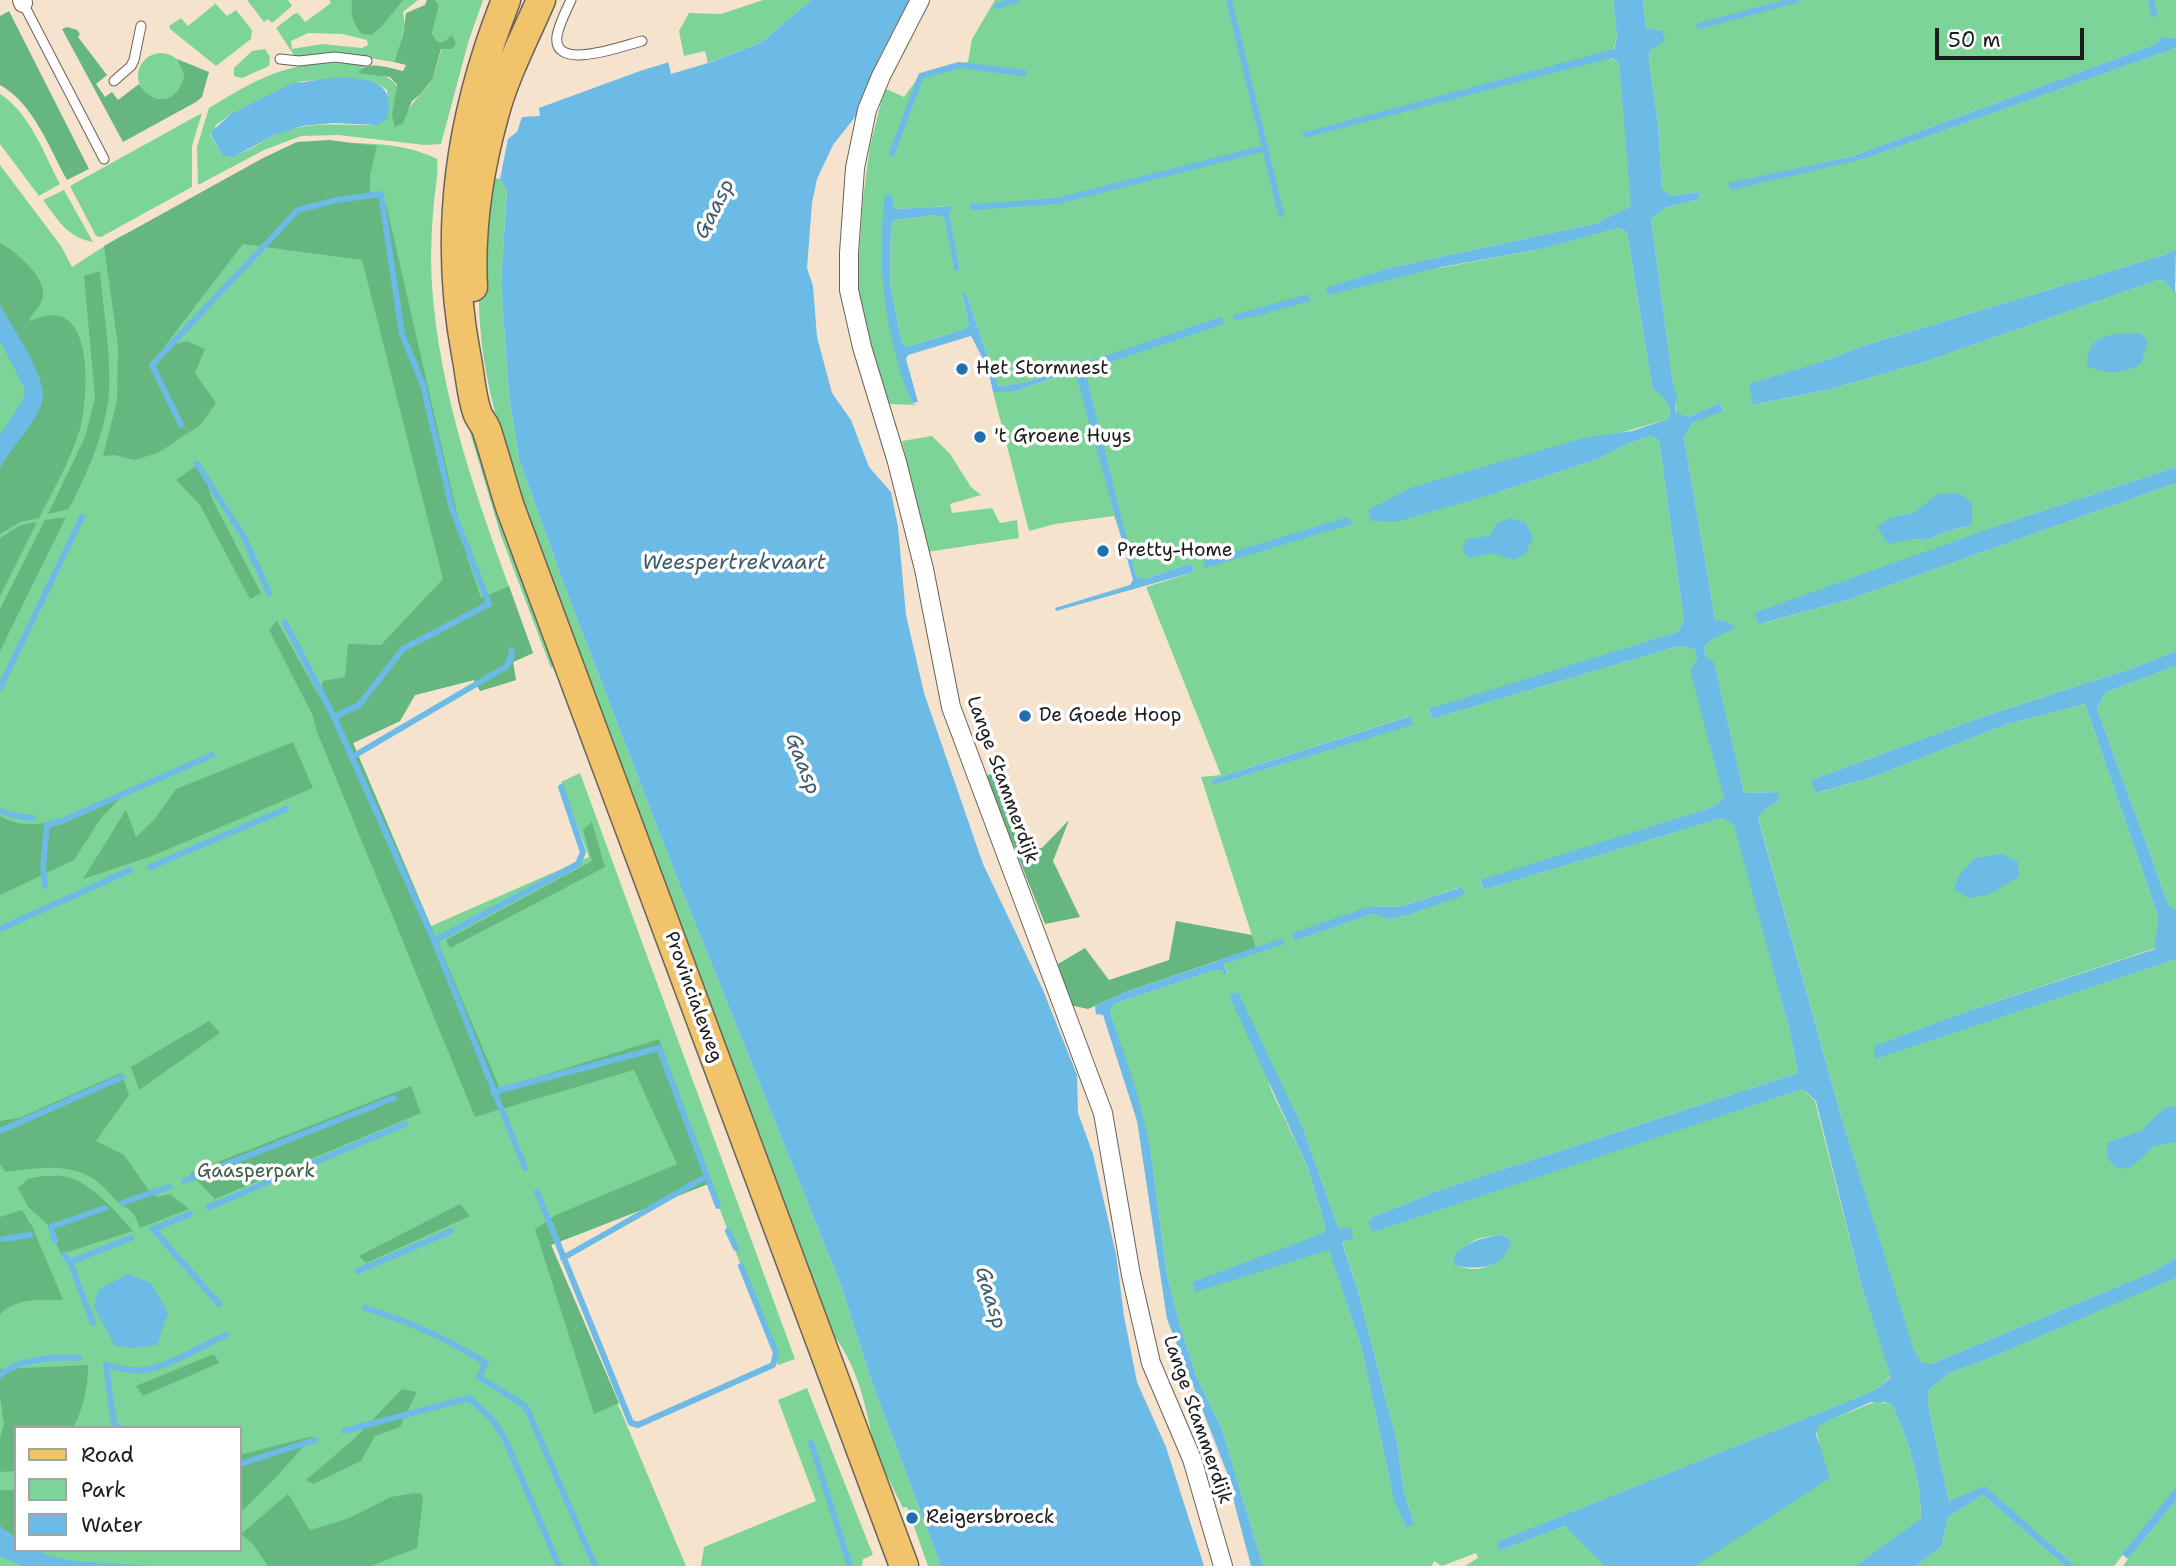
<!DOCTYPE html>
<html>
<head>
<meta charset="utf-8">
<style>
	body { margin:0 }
	#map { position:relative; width:2176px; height:1566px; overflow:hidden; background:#f6e3ce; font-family:"Shantell Sans",sans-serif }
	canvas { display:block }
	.legend { position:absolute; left:14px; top:1426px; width:228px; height:126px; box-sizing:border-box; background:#fff; border:2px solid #a4a4a4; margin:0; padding:9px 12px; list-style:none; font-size:21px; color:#1c1c1c }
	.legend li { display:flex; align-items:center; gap:14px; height:35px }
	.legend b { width:35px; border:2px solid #a4a4a4 }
	.scale { position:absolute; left:1935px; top:28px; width:149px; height:32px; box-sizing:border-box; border:4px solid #1c1c1c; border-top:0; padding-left:9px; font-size:21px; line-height:24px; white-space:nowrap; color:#1c1c1c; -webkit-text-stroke:5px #fff; paint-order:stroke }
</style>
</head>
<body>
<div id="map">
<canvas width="2176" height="1566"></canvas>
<ul class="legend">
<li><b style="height:9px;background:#f1c36a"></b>Road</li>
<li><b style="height:19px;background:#7dd498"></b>Park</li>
<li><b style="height:19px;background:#6cbae6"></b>Water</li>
</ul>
<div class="scale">50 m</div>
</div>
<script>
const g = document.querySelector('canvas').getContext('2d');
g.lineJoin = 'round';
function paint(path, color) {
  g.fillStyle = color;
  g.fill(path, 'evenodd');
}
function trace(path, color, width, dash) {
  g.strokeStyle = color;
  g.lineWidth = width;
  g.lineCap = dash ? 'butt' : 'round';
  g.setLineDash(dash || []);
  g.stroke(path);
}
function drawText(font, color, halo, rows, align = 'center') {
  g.font = font + ' "Shantell Sans",sans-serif';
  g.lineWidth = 7;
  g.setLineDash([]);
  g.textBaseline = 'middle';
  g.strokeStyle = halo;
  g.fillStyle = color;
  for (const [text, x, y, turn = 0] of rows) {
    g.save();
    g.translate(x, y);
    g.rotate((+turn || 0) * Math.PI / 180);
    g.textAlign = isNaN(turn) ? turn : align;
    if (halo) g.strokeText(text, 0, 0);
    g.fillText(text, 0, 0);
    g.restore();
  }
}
paint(new Path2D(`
	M 212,0 L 227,16 L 236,10 L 252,30 L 251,39 L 216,66 L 170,29 L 169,26 L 181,18 L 188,26 L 215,4 Z
	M 247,0 L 288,0 L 292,6 L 272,23 L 268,19 L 264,22 Z
	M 329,0 L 418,0 L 403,12 C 407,28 400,44 394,62 L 352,55 L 296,58 L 276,28 L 294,14 L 298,13 L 305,22 L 331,3 ZM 308,33 L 343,34 L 367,40 L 368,45 L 362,48 L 322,44 L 292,49 L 291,41 Z
	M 427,0 L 483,0 L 468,43 L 441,144 L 425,145 L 338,135 L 301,136 L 264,150 L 198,185 L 197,147 L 209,108 C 267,72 299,57 369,65 L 362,68 C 397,80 396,78 406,114 C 414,98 425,93 432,79 C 438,67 439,53 445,41 L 438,42 L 432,34 L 439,5 L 435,0 ZM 351,79 L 378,84 L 387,90 C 388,104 392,117 378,125 C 346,126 316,121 285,131 C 266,138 250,151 231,157 L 223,156 L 211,136 L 216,125 L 232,113 L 274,93 L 303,81 Z
	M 763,0 L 811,0 L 762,42 L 708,63 L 705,51 L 684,56 L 679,31 L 689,13 L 721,14 Z
	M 995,0 L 1613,0 L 1617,38 L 1610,58 L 1619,63 L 1632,204 C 1621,213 1609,215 1598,223 L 1389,268 L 1326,289 L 1536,250 L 1618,228 L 1627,232 L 1652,387 C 1662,396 1676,405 1668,419 L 1617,434 L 1496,493 L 1598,459 L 1625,445 L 1650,436 L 1659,440 L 1684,621 L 1677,632 L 1429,710 L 1432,719 L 1679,646 L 1695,649 L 1724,798 L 1713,807 L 1480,881 L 1484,890 L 1722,818 L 1735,825 L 1789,1028 L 1798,1073 L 1437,1191 L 1373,1217 L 1635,1144 L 1803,1089 L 1815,1101 L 1861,1284 L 1891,1376 L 1878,1388 L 1861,1396 L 1498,1542 L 1499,1551 L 1565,1526 L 1620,1566 L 1465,1566 L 1478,1558 L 1476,1553 L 1442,1566 L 1434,1561 L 1432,1566 L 1263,1566 L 1222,1429 L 1197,1378 L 1180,1326 L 1167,1275 L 1150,1145 L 1110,1010 L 1114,1004 L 1212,971 L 1221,970 L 1226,975 L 1228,973 L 1221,960 L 1256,948 L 1201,777 L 1221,775 L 1146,587 L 1194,572 L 1191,563 L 1145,579 L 1136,576 L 1114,516 L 1055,524 L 1029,531 L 993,392 L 1013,392 L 1063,375 L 1062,370 L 1030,381 L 999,387 L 993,368 L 988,369 L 989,360 L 966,293 L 962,295 L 969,325 L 962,330 L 907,347 L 902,343 L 890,284 L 891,224 L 894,220 L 936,215 L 944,218 L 956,271 L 960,270 L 948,212 L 952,206 L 894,209 L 885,195 L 891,336 L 906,387 L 912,403 L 917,405 L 889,404 L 856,298 L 863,199 L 870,146 L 883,95 L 886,89 L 904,97 L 920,75 L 968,62 L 972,39 ZM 1409,716 L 1412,725 L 1213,785 L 1211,780 ZM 1461,887 L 1464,895 L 1409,915 L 1389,919 L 1373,914 L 1294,941 L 1371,906 L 1399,907 ZM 1237,992 L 1303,1128 L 1337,1225 L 1354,1237 L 1342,1241 L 1358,1291 L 1397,1442 L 1404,1492 L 1414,1523 L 1390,1481 L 1361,1346 L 1329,1249 L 1195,1291 L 1192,1282 L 1324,1234 L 1325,1224 L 1307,1166 L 1272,1092 ZM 1501,1235 L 1511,1240 C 1508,1257 1489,1270 1472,1269 C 1466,1269 1460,1266 1455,1265 C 1469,1240 1472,1238 1501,1235 Z
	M 1643,0 L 2176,0 L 2176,38 L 2161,37 L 2156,44 L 1850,157 L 1729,184 L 1864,159 L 2176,48 L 2176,249 L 2164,255 L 1869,344 L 1818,363 L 1754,405 L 1831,389 L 1924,362 L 2158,280 L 2165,281 L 2176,292 L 2176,467 L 2003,524 L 1760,624 L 1848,600 L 2176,483 L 2176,651 L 2133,668 L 1985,716 L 1811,780 L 1817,793 L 1873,777 L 2005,725 L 2085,704 L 2158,916 L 2156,948 L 1971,1010 L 1875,1046 L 1875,1058 L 2176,959 L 2176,1258 L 2155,1271 L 1931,1364 L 1922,1364 L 1914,1350 L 1905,1323 L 1841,1116 L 1758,817 L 1767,807 L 1777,803 L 1778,792 L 1744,793 L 1714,663 L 1706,657 L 1704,647 L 1731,623 L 1715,619 L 1684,438 L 1692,423 L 1724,410 L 1720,403 L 1688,417 L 1677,413 L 1675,402 L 1677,400 L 1673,385 L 1651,219 L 1665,208 L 1700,199 L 1698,192 L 1671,196 L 1662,189 L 1658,123 L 1650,68 L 1649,50 L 1665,39 L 1663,31 L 1646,28 ZM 1913,513 L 1972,525 L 1945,532 L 1927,540 L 1913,539 L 1888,543 L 1892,517 Z
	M 265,49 L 270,57 L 269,66 L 242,78 L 234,76 L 234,68 L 252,51 Z
	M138 76a23 23 0 1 1 46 0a23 23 0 1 1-46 0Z
	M 0,94 C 30,113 44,154 60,184 L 39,196 L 0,144 Z
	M 202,113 L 192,146 L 192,187 L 101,237 L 96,236 L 70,186 Z
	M 325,143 C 362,143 404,142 437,159 C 439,173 435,188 434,202 C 431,233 430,266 433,298 C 444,422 492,537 533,653 L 513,662 L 516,680 L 480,691 L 474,680 L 415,695 L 400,721 L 353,743 L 431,926 L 589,857 L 561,782 L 580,773 L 795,1359 L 778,1365 L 710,1183 L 551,1245 L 686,1566 L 0,1566 L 0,165 L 61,246 L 72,267 L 119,237 ZM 16,1428 L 240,1428 L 240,1550 L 16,1550 Z
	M 490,177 L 500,179 L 507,189 L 501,282 L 509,396 L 519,459 L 566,590 L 673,868 L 842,1288 L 871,1380 L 941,1566 L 928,1566 L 907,1507 L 903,1508 L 868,1438 L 872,1436 C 864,1398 856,1364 832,1333 L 538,548 C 511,467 478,382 479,294 C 480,255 487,216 490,177 Z
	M 64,190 L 93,242 C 68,238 57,219 43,200 Z
	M 449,251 L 557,666 L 551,668 L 501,536 L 466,419 L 457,381 L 447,318 Z
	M 932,436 L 950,454 L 971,487 L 981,495 L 950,504 L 952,513 L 992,508 L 1000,523 L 1017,520 L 1019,538 L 927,552 L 902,441 Z
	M 2176,666 L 2176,910 L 2169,906 L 2097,709 L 2106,692 Z
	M 2176,1277 L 2176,1487 L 2114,1566 L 2075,1566 L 1985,1487 L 1949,1501 L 1928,1405 L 1928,1391 L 1949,1373 L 1983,1361 Z
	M 807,1388 L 873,1555 L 863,1559 L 862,1566 L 701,1566 L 704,1547 L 816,1501 L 778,1400 Z
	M 1877,1401 L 1892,1405 C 1909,1441 1921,1480 1921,1520 L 1855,1566 L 1685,1566 L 1819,1442 L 1815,1426 Z
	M 1983,1495 L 2065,1566 L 1916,1566 L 1942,1546 L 1948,1517 Z
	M 2176,1501 L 2176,1566 L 2123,1566 L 2128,1559 Z`), '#7dd498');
paint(new Path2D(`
	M 352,0 L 403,0 L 382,26 L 371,35 L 362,34 C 353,24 350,14 352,0 Z
	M 427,0 L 435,0 L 439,5 L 432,34 L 438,42 L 445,41 L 452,35 L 456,43 L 452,49 L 441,49 L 433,78 L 421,94 L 412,101 L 403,123 L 395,127 L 392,115 L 397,85 L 390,77 L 358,73 C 367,59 389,68 403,71 L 406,65 L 394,62 L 403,35 L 406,13 L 425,5 Z
	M 9,11 L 89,169 L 67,180 C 49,148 34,104 0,85 L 0,16 Z
	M 67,27 L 77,30 L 80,34 L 78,37 L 107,75 L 96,84 L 105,97 L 112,92 L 118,100 L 139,84 C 153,108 181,102 184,74 L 177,59 L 209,72 L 202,97 L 196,102 L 123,142 L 62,29 Z
	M 329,140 L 377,146 L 370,176 L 370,193 L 386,204 L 467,557 L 481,598 L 509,586 L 533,653 L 513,662 L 516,680 L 480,691 L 474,680 L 415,695 L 400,721 L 353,743 L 500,1089 L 659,1039 L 711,1183 L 551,1245 L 619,1403 L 594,1414 L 535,1229 L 556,1215 L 677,1164 L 634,1070 L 475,1117 L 317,732 L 313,716 L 269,630 L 277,621 L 319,696 L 323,681 L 345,677 L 348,644 L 381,645 L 443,579 L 362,260 L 243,244 L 164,347 L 187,341 L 205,349 L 195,373 L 216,403 L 200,425 L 158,453 L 134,460 L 115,455 L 103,456 L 117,401 L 118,346 L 104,246 L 263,158 L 297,142 Z
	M 0,243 C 16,252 46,276 43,297 C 41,307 33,312 29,320 L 31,321 C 41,317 51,313 62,317 C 93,329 87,404 80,429 C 71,460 53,490 39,518 L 20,522 L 0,534 L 0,467 L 39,409 L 43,393 L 39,376 L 0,305 Z
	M 100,271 C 103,310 111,351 109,391 C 107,429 87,474 69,509 L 48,514 L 85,437 L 95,398 L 84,276 Z
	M 200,463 L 213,501 L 261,593 L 250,599 L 200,505 L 176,480 Z
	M 66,517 L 0,651 L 0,609 L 45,520 Z
	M 37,522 L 0,596 L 0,538 L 21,525 Z
	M 293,742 L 313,788 L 152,856 L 83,879 L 126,810 L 136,837 L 154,820 L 176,789 Z
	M 1000,770 L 1024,846 L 1042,848 L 1069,820 L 1053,861 L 1080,917 L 1045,924 L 986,776 Z
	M 125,793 L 101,818 L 74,860 L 0,895 L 0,816 C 38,839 88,808 125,793 Z
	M 592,822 L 605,867 L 450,948 L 446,940 L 592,861 L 583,830 Z
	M 1176,921 L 1252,935 L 1256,948 L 1128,991 L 1088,1009 L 1070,1005 L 1058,964 L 1085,948 L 1109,980 L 1169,960 Z
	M 209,1021 L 220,1033 L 139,1090 L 131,1067 Z
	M 121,1073 L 129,1095 L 96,1141 L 124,1155 L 148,1189 L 157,1197 L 170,1194 L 189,1209 L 140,1228 C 133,1208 131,1213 116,1200 C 109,1193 101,1183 92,1178 C 65,1162 34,1169 5,1172 L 0,1164 L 0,1121 L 19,1118 Z
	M 411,1086 L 421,1113 L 215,1199 L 190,1173 Z
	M 43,1176 C 51,1176 60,1175 67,1177 C 92,1183 116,1212 133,1231 L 61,1254 L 47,1224 L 28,1207 L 18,1188 L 28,1179 Z
	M 460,1204 L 470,1216 L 366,1263 L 359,1256 Z
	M 22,1210 L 32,1226 L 63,1300 C 40,1300 18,1297 0,1314 L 0,1217 Z
	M 214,1354 L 219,1363 L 143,1396 L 136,1386 Z
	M 88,1365 C 88,1389 84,1406 73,1428 L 16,1428 L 16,1471 L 0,1472 L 0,1438 L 4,1424 L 0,1397 L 0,1369 Z
	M 402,1389 L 417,1392 L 400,1427 L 375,1436 L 361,1461 L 313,1484 L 306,1480 L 355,1438 Z
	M 313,1436 L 278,1475 L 240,1513 L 240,1455 Z
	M 0,1490 L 16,1490 L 16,1538 L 0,1526 Z
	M 416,1493 L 421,1494 L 423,1499 L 417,1548 L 371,1566 L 268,1566 L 253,1544 L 241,1534 L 288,1494 L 310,1530 L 347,1519 L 391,1497 Z`), '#66b680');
paint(new Path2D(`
	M 811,0 L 909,0 L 878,60 L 859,112 L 833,145 L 817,179 L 812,203 L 807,268 L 813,286 L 817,337 L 832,393 L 851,420 L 869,467 L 891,492 L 898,527 L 906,615 L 924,693 L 983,864 L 1043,990 L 1077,1075 L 1078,1113 L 1093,1154 L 1116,1254 L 1124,1316 L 1137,1382 L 1166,1447 L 1204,1566 L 941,1566 L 871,1380 L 842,1288 L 673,868 L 566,590 L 519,459 L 509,396 L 501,282 L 507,190 L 500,179 L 508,139 L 517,132 L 522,117 L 540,116 L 539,108 L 640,71 L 705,51 L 709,63 L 762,42 Z
	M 1613,0 L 1643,0 L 1646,28 L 1663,31 L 1665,40 L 1649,51 L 1650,68 L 1658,123 L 1662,189 L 1671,196 L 1698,192 L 1700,199 L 1665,208 L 1651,219 L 1673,384 L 1678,400 L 1675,402 L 1676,412 L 1688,417 L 1720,403 L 1724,411 L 1692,423 L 1684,438 L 1715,619 L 1731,623 L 1735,628 L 1713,639 L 1704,647 L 1706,657 L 1714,662 L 1744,793 L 1779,792 L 1777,803 L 1767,807 L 1758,818 L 1841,1116 L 1914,1350 L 1922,1363 L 1931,1364 L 2155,1271 L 2176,1258 L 2176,1277 L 2173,1279 L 1983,1361 L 1949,1373 L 1928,1391 L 1928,1405 L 1949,1501 L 1985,1486 L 2075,1566 L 2065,1566 L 1983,1495 L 1948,1517 L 1942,1546 L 1916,1566 L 1855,1566 L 1921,1519 C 1921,1480 1909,1441 1892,1405 L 1884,1402 L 1871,1402 L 1819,1425 L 1816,1434 L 1830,1478 L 1695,1566 L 1605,1566 L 1565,1526 L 1499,1551 L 1497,1542 L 1861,1396 L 1878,1388 L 1891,1377 L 1861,1284 L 1816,1101 L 1803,1089 L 1373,1232 L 1368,1222 L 1373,1217 L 1437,1191 L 1798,1073 L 1789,1028 L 1734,825 L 1722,818 L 1484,890 L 1480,880 L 1713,807 L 1724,798 L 1690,671 L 1697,659 L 1695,649 L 1679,646 L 1432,719 L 1429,709 L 1677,632 L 1684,621 L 1659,440 L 1650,436 L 1625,445 L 1598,459 L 1496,493 L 1396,522 L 1371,521 L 1368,510 L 1413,487 L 1584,438 L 1632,431 L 1668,419 C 1676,405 1661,397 1652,387 L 1627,232 L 1618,228 L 1541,249 L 1442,267 L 1328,295 L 1326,288 L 1389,268 L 1598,223 C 1609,215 1621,213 1631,205 L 1619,63 L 1611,58 L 1304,138 L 1302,133 L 1614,49 L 1617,38 Z
	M 2161,37 L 2176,38 L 2176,48 L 1864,159 L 1731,190 L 1728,183 L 1850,157 L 2156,44 Z
	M 331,78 C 362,78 398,77 387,119 L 378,125 L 333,123 L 302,126 L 275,135 L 233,157 L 223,156 L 212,137 L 212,131 L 232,113 L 291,84 Z
	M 892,194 L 894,209 L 953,206 L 949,213 L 960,270 L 955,271 L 944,218 L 936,215 L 894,220 L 891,224 L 890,284 L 902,343 L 907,347 L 962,330 L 969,325 L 962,294 L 966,293 L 989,360 L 984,361 L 971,336 L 908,355 L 906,359 L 918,402 L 912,403 C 885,338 876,265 885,195 Z
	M 2176,249 L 2175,293 L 2165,281 L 2158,280 L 1924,362 L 1831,389 L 1753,405 L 1749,384 L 1818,363 L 1869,344 L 2164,255 Z
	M 1308,294 L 1310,301 L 1257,316 L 1235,320 L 1233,315 Z
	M 0,305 C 12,328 49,378 42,403 C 36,421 11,450 0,467 L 0,435 L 23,400 L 25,389 L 0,341 Z
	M 1221,317 L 1224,324 L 1102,365 L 1088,373 L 1088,383 L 1136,576 L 1145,579 L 1191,563 L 1194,572 L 1056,611 L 1055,608 L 1130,585 L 1133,580 L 1076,375 L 1062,375 L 1013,392 L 993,392 L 988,369 L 993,367 L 999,387 L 1030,381 Z
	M 2139,333 L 2148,341 L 2141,364 C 2121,374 2108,375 2087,366 C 2087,332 2112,334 2139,333 Z
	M 2176,467 L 2176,483 L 1848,600 L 1759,624 L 1754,613 L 2003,524 Z
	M 1959,493 L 1972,502 L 1972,525 L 1945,532 L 1927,540 L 1913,539 L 1888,544 L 1877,527 L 1892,517 L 1913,513 L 1938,494 Z
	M 1348,517 L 1352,524 L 1206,568 L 1203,561 Z
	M 1510,518 L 1525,522 L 1533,538 L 1525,554 L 1514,560 L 1491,553 L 1469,558 L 1462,550 L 1466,539 L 1490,536 L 1496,524 Z
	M 2176,651 L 2176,666 L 2106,692 L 2097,709 L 2169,906 L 2176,910 L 2176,959 L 1875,1059 L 1874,1046 L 1971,1010 L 2155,949 L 2158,916 L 2085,704 L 2005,725 L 1873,777 L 1816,793 L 1811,780 L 1985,716 L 2133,668 Z
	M 1410,716 L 1413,725 L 1213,785 L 1211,780 Z
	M 2003,854 L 2018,862 L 2019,877 L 1988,895 L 1968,898 L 1954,889 L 1959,875 L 1975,858 Z
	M 1462,887 L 1465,895 L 1409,915 L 1389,919 L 1373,914 L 1294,941 L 1292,933 L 1371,906 L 1399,907 Z
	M 1221,960 L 1228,974 L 1225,975 L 1221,970 L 1212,971 L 1114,1004 L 1110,1011 L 1137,1093 L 1150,1145 L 1167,1275 L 1180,1326 L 1197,1378 L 1222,1429 L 1263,1566 L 1251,1566 L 1235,1506 L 1231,1483 L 1167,1319 L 1137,1121 L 1103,1015 L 1096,1014 L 1095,1006 L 1128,991 Z
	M 1238,992 L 1303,1128 L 1337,1225 L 1341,1228 L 1350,1228 L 1354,1238 L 1342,1242 L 1358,1291 L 1397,1442 L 1404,1492 L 1414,1523 L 1407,1528 L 1394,1500 L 1361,1346 L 1329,1250 L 1195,1292 L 1192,1282 L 1324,1233 L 1325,1224 L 1307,1166 L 1229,995 Z
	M 2166,1107 L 2176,1107 L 2176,1142 L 2153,1146 L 2142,1158 L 2128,1169 L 2115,1167 L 2108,1158 L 2107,1143 L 2141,1131 Z
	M 1501,1235 L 1511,1240 C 1506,1268 1478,1271 1454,1265 L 1455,1254 C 1469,1242 1482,1237 1501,1235 Z
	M 128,1274 L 151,1283 L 168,1313 L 157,1345 L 131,1348 L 115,1346 L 94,1307 L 98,1290 Z
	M 2176,1487 L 2176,1501 L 2128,1559 L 2122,1554 Z
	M 0,1526 L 16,1538 L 16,1550 L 37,1550 L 50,1556 L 72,1561 L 152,1566 L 22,1566 L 0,1556 Z`), '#6cbae6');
paint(new Path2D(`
	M 705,51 L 708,63 L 671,74 L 668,61 Z`), '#f6e3ce');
trace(new Path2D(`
	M 1229,0 L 1281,214
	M 2151,0 L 2154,14
	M 997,6 L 1016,0
	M 1699,26 L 1796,0
	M 892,153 L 921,76 L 959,65 L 1024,73
	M 973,207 L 1057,201 L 1266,148
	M 181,425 L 152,365 L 298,210 L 337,200 L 381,194 L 402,334 L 423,385 L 452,509 L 489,604 L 403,649 L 359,705 L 334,717
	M 197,464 L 244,537 L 269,593
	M 285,623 L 334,717 L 434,941 L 525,1168
	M 0,688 L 82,517
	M 352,757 L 507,666 L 512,655 L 511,650
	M 0,811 L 16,816 L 33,818
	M 150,867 L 286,809
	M 45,886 L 43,866 L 47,825 L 62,821 L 212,755
	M 0,929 L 130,870
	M 434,941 L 578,864 L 583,852 L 561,787
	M 1221,962 L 1281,942
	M 493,1092 L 659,1048 L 718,1206
	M 0,1131 L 122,1077
	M 184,1181 L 394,1098
	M 537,1192 L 631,1423 L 638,1425 L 773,1365 L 776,1353 L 741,1266
	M 122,1203 L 169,1187
	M 209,1207 L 405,1124
	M 190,1214 L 153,1229 L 219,1304
	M 728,1231 L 736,1248
	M 3,1239 L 30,1235
	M 55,1241 L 51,1227 L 105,1208
	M 64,1254 L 70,1262 L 93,1323
	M 563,1258 L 707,1176
	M 70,1262 L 131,1238
	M 358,1271 L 451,1231
	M 365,1308 C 408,1321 448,1339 486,1363 L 479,1377 L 524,1405 L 528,1411 L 595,1566
	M 0,1375 C 19,1359 55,1356 79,1358
	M 119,1428 L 114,1423 L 106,1365 C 119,1368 132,1372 145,1370 C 172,1365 200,1347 226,1335
	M 344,1431 L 469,1398 L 492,1419 L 505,1439 L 559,1566
	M 811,1443 L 850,1566
	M 240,1464 L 315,1440`), '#6cbae6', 6);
const service = new Path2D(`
	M 571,0 C 566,11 559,24 557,36 C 552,73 625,45 642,41
	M 23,3 L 104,159
	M 280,59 L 299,61 L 335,57 L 367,61
	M 114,81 L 131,66 L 134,60 L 141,26`);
const minor = new Path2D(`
	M 22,0 L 23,3
	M 920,0 L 881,76 L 867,110 L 855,168 L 849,253 L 849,290 L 862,347 L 897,462 L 924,569 L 951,707 L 1103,1113 L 1131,1275 L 1151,1363 L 1192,1459 L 1223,1566`);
const primary = new Path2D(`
	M 506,0 C 460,116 443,231 466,354 C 470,373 471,395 477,412 C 479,419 485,424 487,431 C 495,456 502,482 510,507 L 904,1566
	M 473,287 C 470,231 479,170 494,116 C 504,77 525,37 541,0`);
trace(service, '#68625a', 11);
trace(minor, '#68625a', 20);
trace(primary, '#68625a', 31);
trace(service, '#fff', 9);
trace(minor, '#fff', 18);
trace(primary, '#f1c36a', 28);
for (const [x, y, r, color] of [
	[962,369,7,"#1f6fb2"],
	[980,437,7,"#1f6fb2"],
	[1103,551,7,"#1f6fb2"],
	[1025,716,7,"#1f6fb2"],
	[912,1518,7,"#1f6fb2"]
]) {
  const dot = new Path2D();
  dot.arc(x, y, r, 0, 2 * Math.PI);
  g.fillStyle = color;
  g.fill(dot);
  trace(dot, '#fff', 2.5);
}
drawText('19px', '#1c1c1c', '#fff', [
	["Het Stormnest",976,369],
	["'t Groene Huys",994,437],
	["Pretty-Home",1117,551],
	["De Goede Hoop",1039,716],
	["Reigersbroeck",926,1518]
], 'left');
drawText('19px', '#1c1c1c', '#fff', [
	["Lange Stammerdijk",1002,780,70],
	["Provincialeweg",693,997,70],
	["Lange Stammerdijk",1197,1420,71]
]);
drawText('19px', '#3e5c47', '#fff', [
	["Gaasperpark",256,1172]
]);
drawText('italic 21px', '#3c5b6d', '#fff', [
	["Gaasp",715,209,-63],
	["Weespertrekvaart",734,564],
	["Gaasp",802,764,69],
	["Gaasp",990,1298,73]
]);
</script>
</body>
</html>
